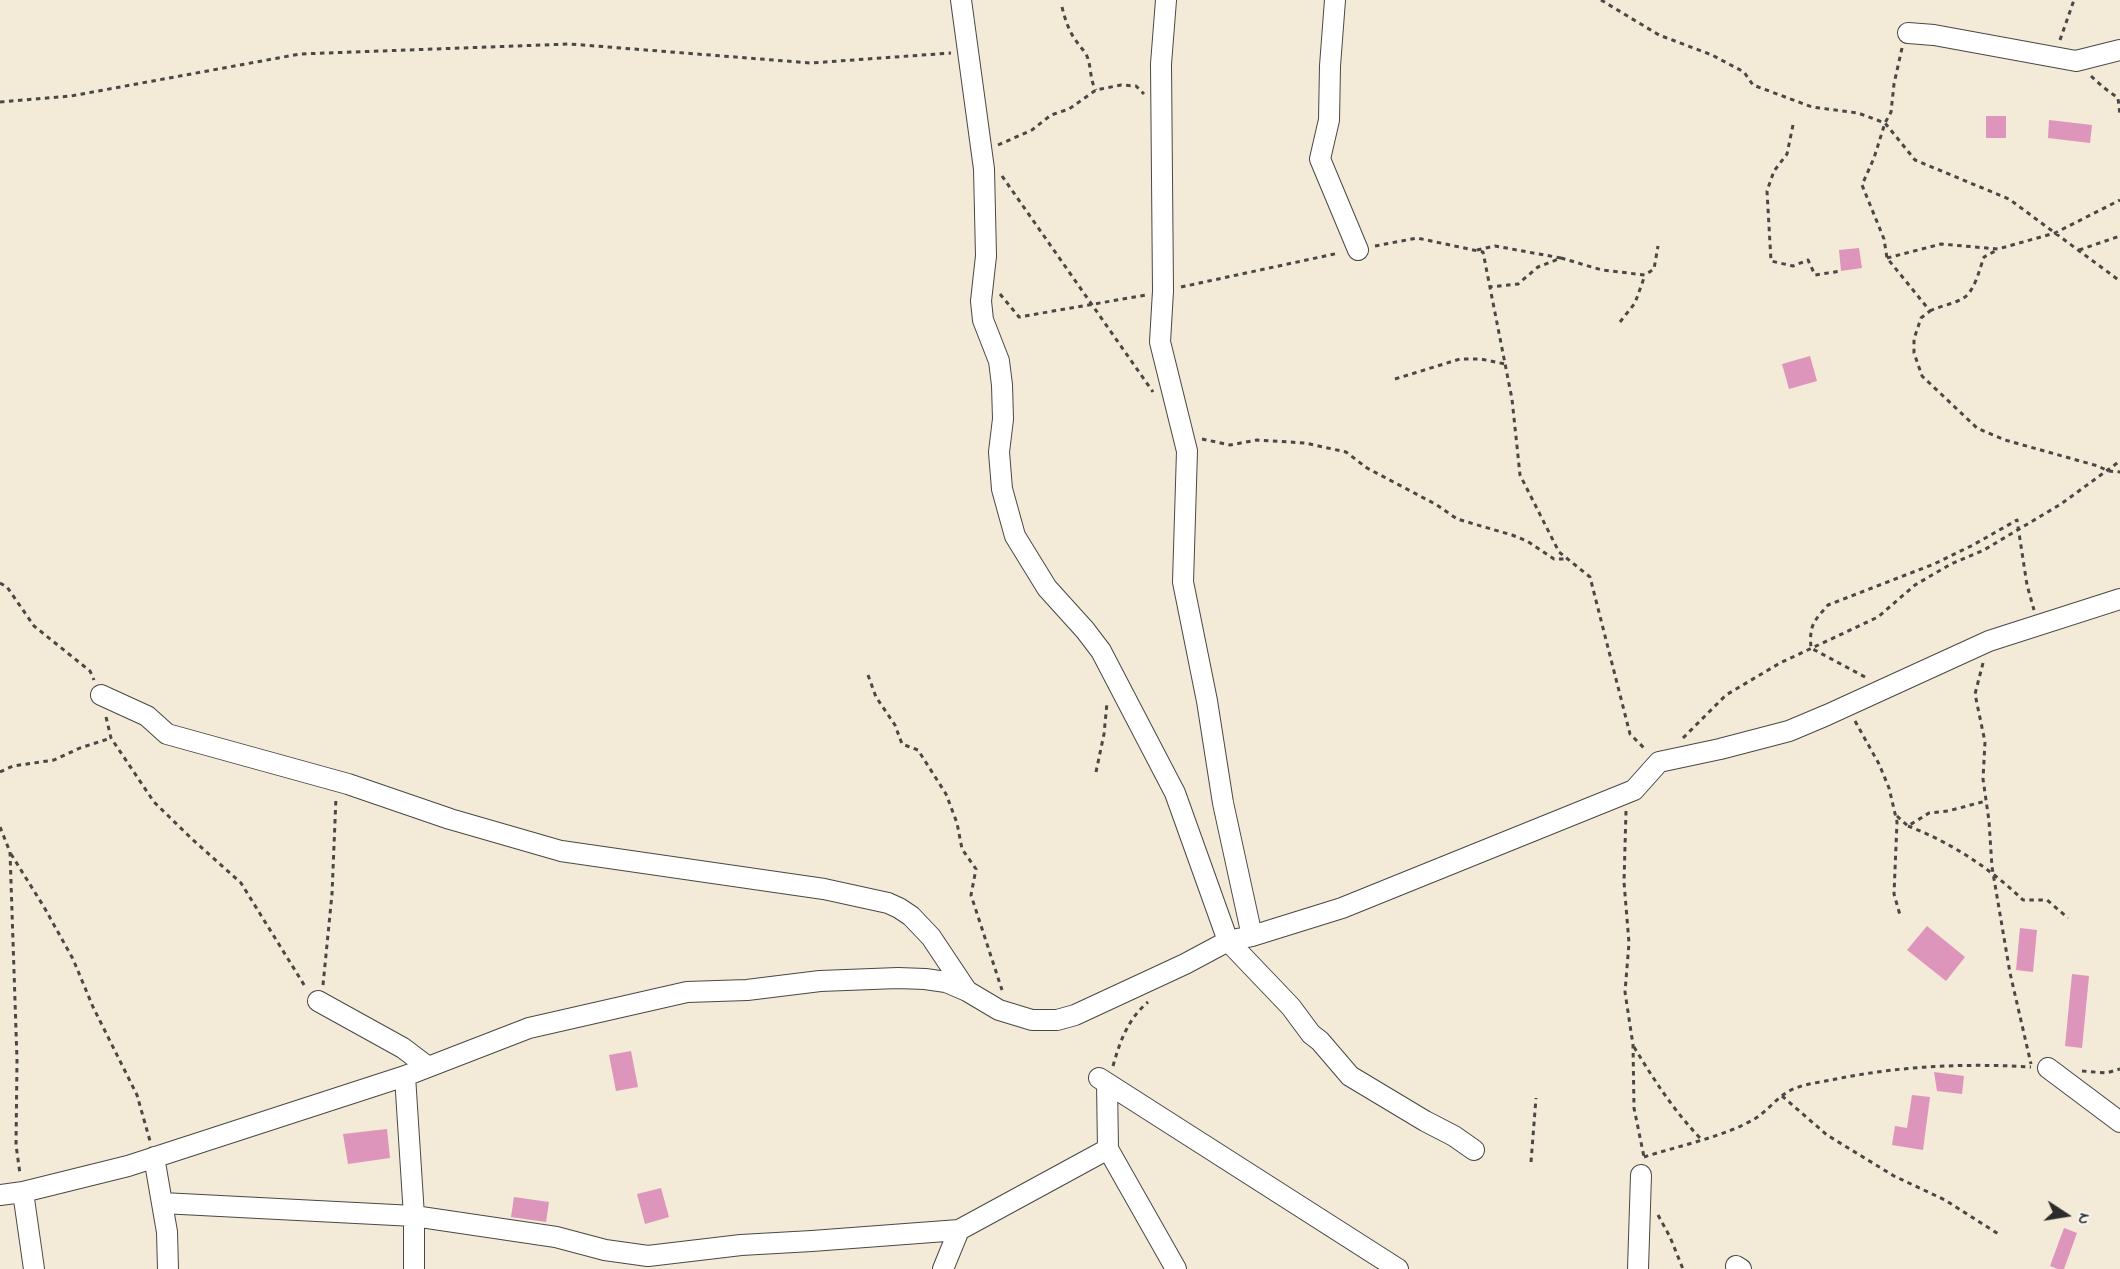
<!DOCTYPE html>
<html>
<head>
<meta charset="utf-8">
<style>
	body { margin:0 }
	#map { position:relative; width:2120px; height:1269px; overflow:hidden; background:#f3ead7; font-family:"Indie Flower",sans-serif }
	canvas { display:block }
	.north { position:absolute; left:2036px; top:1185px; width:60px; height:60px; -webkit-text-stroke:4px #f6f6f2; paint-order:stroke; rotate:102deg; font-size:16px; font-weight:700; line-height:24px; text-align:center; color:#2b2b2b }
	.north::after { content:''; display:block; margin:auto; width:21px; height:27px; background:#2b2b2b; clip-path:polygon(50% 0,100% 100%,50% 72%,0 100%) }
</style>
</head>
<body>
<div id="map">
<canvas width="2120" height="1269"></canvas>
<div class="north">N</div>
</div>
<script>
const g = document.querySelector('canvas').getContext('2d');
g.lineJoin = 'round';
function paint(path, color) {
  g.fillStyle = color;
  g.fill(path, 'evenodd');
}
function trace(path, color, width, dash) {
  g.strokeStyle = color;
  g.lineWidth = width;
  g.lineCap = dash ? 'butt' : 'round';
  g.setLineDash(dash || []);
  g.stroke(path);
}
paint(new Path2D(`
	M 1986,116 L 2006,116 L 2006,138 L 1986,138 Z
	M 2049,120 L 2092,125 L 2090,143 L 2048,138 Z
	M 1859,248 L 1862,268 L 1841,271 L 1839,250 Z
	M 1810,356 L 1817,381 L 1789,389 L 1782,364 Z
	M 1927,926 L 1965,957 L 1946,981 L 1907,950 Z
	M 2020,928 L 2037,930 L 2033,972 L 2016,970 Z
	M 2072,974 L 2089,976 L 2082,1048 L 2065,1046 Z
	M 631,1051 L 638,1087 L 616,1091 L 609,1055 Z
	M 1934,1072 L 1964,1076 L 1962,1094 L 1937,1091 Z
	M 1912,1095 L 1930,1097 L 1923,1150 L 1892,1145 L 1895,1126 L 1907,1128 Z
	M 387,1129 L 390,1158 L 348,1164 L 343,1134 Z
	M 661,1188 L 669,1217 L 645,1224 L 637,1194 Z
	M 514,1197 L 549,1202 L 546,1222 L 511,1217 Z
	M 2064,1228 L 2077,1233 L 2064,1269 L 2058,1269 L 2050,1266 Z`), '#dd95bc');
const street = new Path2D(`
	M 961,0 L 984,169 L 986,256 L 981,301 L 983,320 L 999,361 L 1002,385 L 1003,419 L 999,452 L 1002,489 L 1015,536 L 1047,588 L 1085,630 L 1101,651 L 1175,793 L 1228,941 L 1291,1007 L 1311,1034 L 1320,1041 L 1350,1076 L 1425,1121 L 1454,1136 L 1474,1150
	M 1166,0 L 1161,64 L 1163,291 L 1160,342 L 1187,451 L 1183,582 L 1207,701 L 1223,803 L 1252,936
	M 1335,0 L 1330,66 L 1329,120 L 1320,159 L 1358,250
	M 1908,33 L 1934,35 L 2076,61 L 2120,50
	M 101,695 L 147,716 L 167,734 L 348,784 L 450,819 L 561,851 L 824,889 L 888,903 L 899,908 L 911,916 L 931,937 L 967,991
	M 318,1001 L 403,1048 L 428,1067
	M 2048,1068 L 2120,1122
	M 405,1076 L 414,1216 L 414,1269
	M 1099,1078 L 1398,1269
	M 1107,1083 L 1108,1149 L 1176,1269
	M 154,1157 L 167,1232 L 168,1269
	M 23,1192 L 34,1269
	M 0,1195 L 23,1192 L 128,1166 L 405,1076 L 529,1028 L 687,992 L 747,990 L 820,981 L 898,978 L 925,979 L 946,982 L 967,991 L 999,1010 L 1032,1020 L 1057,1020 L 1075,1015 L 1185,964 L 1228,941 L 1252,936 L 1342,908 L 1634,790 L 1659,762 L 1720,749 L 1789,731 L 1827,715 L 1989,641 L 2120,599
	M 162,1203 L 414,1216 L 556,1237 L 605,1250 L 648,1256 L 741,1245 L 812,1241 L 959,1230 L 1108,1149
	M 1736,1266 L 1741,1269
	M 943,1269 L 959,1230
	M 1638,1269 L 1641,1175`);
trace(street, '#494845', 22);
trace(new Path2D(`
	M 1601,0 L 1659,35 L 1712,55 L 1744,72 L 1753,85 L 1812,107 L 1858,113 L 1885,123 L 1915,160 L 2009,199 L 2120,281
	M 1062,7 C 1065,19 1069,32 1077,42 C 1079,46 1083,49 1086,54 C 1092,66 1089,79 1096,90
	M 2060,40 L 2074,0
	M 1902,48 L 1894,84 L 1891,112 L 1885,123 L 1874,158 L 1862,185 L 1884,239 L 1887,258 L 1930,311 L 1921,318 L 1914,339 L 1914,353 L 1922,376 L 1977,428 L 2005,440 L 2098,466 L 2108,471 L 2120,472
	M 2091,76 L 2103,87 L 2118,98 L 2120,115
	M 0,102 L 71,96 L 300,54 L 570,44 L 811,63 L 951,53
	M 1793,125 L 1787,154 L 1774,171 L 1767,191 L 1771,261 L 1793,266 L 1808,260 L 1815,275 L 1841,271
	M 998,145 L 1032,130 L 1051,115 L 1069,109 L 1096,90 L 1121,85 L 1136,86 L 1144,94
	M 1002,176 L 1153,392
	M 1375,246 L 1417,238 L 1483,252 L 1512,399 L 1520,475 L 1559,552 L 1590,577 L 1630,734 L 1646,750
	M 1477,250 L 1495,246 L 1561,258 L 1538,267 L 1518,284 L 1489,287
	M 2079,250 L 2120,236
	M 1561,258 L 1602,270 L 1645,275 L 1654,269 L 1658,246
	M 1887,258 L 1941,244 L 1998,249 L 2055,233 L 2120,200
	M 1181,287 L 1339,253
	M 1000,294 L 1019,317 L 1146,295
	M 1930,311 C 1940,306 1953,304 1962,299 C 1975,292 1979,270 1984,257 L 1997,250
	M 1620,322 L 1635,303 L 1645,275
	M 1395,379 L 1460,359 L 1481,359 L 1505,364
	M 1202,439 L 1230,445 L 1257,440 L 1305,443 L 1346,452 L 1367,468 L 1437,505 L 1457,519 L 1512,535 L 1527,541 L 1554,559 L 1565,559
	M 0,583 L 7,587 L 34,626 L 90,671 L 94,680
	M 1983,663 L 1975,694 L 1985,742 L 1983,779 L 1989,821 L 1992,867 L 2010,973 L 2031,1064
	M 868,675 L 876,697 L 895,725 L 902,744 L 918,750 L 946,794 L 957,823 L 962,849 L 976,869 L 971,895 L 1002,990
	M 1865,677 L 1811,648 C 1809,625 1814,621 1828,605 L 1934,564 L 1973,545 L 2017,520 L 2027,585 L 2034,610
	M 106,717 L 111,738 L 154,802 L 192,839 L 241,883 L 306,988
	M 1855,721 L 1879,764 L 1889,788 L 1897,822 L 1894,894 L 1900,915
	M 1683,738 L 1726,695 L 1780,663 L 1878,617 L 1915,585 L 1951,564 L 1984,550 L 2061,504 L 2120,461
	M 0,772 L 13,766 L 54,760 L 80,748 L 111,738
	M 1096,772 L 1104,734 L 1107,703
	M 1626,811 L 1624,882 L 1629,943 L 1625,992 L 1633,1045 L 1634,1108 L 1644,1157
	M 1897,816 L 1908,826 L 1929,813 L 1948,811 L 1986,801
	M 1908,826 C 1950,842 1990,868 2023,900 L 2047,900 L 2068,918
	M 0,827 L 10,852 L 17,1060 L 16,1145 L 20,1174
	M 11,854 L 44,907 L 73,959 L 93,1007 L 137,1095 L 150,1141
	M 323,985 L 332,894 L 336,797
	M 1634,1047 C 1654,1080 1674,1111 1701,1139
	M 1113,1066 C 1120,1041 1128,1019 1148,1002
	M 2082,1071 L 2106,1073 L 2120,1069
	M 1782,1096 L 1827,1135 L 1894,1176 L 1945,1200 L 2000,1235
	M 1644,1157 C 1678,1146 1727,1136 1756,1118 C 1770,1109 1780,1093 1796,1088 C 1808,1083 1823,1082 1836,1079 C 1900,1066 1966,1063 2031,1067
	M 1531,1162 L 1536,1098
	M 1658,1215 L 1670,1237 L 1683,1269`), '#494845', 3, [4.5, 4.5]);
trace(street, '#fff', 20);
</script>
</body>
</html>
